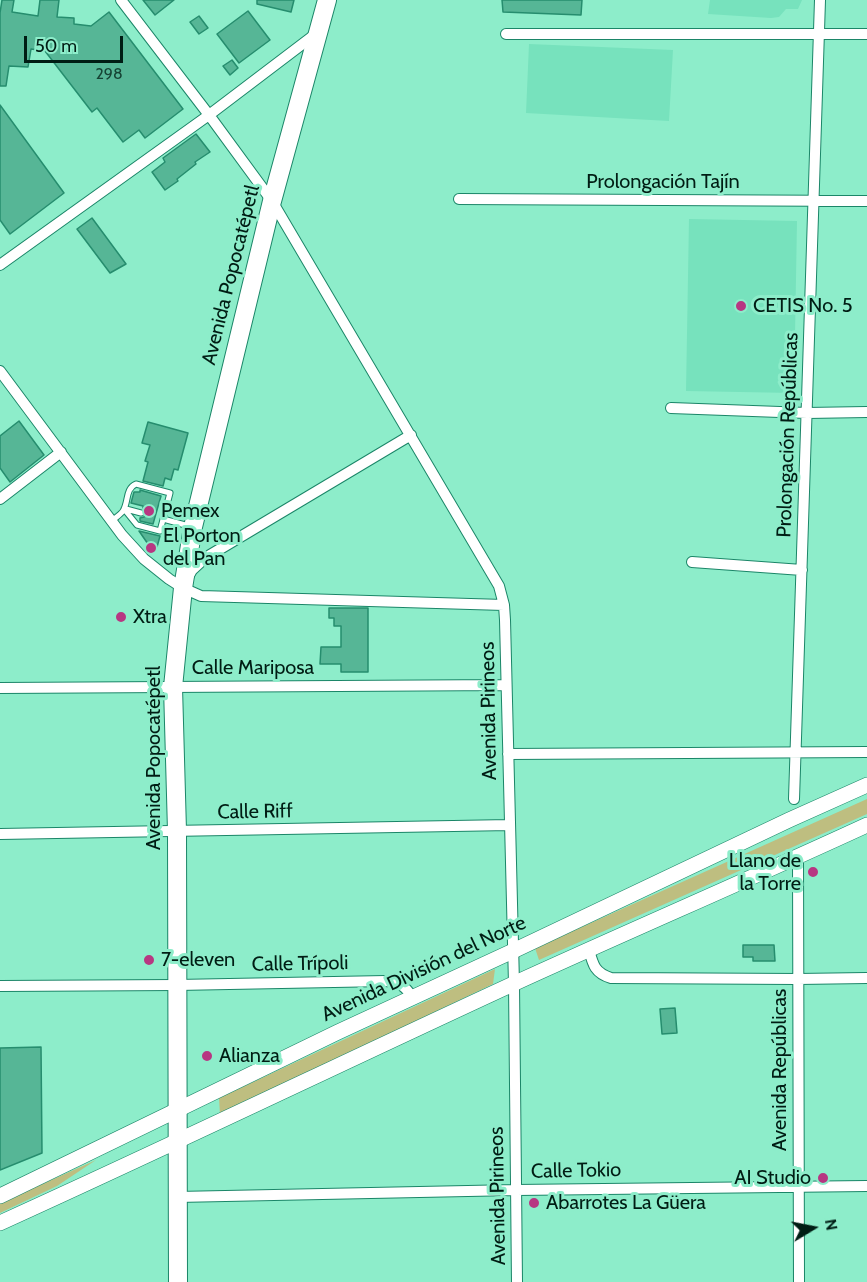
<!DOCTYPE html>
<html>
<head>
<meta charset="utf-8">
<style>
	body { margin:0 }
	#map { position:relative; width:867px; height:1282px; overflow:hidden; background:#8dedca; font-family:Cabin,sans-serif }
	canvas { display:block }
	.north { position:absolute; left:783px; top:1198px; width:60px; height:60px; -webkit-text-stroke:4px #8dedca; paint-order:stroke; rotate:80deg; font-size:16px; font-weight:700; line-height:24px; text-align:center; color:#001d14 }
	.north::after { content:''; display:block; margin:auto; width:21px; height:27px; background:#001d14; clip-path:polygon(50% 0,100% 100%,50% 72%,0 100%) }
	.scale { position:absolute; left:24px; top:36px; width:99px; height:27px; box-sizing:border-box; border:3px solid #001d14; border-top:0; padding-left:8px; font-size:18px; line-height:21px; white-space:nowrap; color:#001d14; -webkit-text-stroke:4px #8dedca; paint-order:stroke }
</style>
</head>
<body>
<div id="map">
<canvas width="867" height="1282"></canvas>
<div class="north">N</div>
<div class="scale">50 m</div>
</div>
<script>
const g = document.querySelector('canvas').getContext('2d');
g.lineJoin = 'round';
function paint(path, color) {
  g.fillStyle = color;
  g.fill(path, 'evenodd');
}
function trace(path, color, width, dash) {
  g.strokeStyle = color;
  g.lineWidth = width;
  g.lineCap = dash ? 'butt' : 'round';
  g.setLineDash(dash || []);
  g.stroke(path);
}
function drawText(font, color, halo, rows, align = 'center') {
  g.font = font + ' Cabin,sans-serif';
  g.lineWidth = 6;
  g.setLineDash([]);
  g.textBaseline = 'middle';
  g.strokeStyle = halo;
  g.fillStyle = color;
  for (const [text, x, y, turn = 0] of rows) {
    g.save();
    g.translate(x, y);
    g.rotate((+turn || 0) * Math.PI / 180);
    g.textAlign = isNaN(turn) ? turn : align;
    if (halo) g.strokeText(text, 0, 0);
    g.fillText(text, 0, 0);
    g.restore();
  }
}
paint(new Path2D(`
	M 710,0 L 802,0 L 798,9 L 786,9 L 779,17 L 771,18 L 708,14 Z
	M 529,44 L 673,50 L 669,121 L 526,113 Z
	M 689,219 L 797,221 L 794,393 L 686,391 Z`), '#77e2bd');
paint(new Path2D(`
	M 867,799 L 867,814 L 539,960 L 535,948 Z
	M 495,969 L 493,984 L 220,1115 L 219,1098 Z
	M 96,1160 L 57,1186 L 0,1213 L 0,1203 Z`), '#bebe80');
const building = new Path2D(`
	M 2,0 L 14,0 L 12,12 L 38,16 L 40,0 L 59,0 L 57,17 L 74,18 L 74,24 L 91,26 L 109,12 L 183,109 L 145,138 L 139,130 L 123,142 L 97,108 L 92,112 L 45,51 L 31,49 L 28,67 L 9,66 L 6,86 L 0,86 L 0,13 Z
	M 143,0 L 174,0 L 155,15 Z
	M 257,0 L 294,0 L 291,12 L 257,4 Z
	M 502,0 L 582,0 L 581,15 L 503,12 Z
	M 248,11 L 270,40 L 239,63 L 217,34 Z
	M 199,16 L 208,28 L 199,34 L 190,22 Z
	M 232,60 L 238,68 L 230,75 L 223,66 Z
	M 0,105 L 64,193 L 10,234 L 0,220 Z
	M 196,134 L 210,152 L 195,162 L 196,164 L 177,179 L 178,181 L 165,190 L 152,172 L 165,162 L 163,158 Z
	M 92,218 L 126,264 L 110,273 L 77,229 Z
	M 19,421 L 44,455 L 10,482 L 0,468 L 0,436 Z
	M 148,422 L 188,433 L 178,470 L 174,469 L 171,480 L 165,478 L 163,486 L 143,481 L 148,462 L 145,461 L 150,445 L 142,443 Z
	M 140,490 L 161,496 L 153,524 L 140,521 L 140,518 L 144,517 L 146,514 L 145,510 L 143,508 L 143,506 L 131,503 L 134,492 L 140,492 Z
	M 139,531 L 160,536 L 157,547 L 148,544 Z
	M 329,608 L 368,608 L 368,672 L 341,672 L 341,664 L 320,664 L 321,647 L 341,647 L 341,626 L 334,626 L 334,618 L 329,618 Z
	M 743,945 L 774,945 L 775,961 L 753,961 L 753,957 L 743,957 Z
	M 675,1008 L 677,1033 L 662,1034 L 660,1009 Z
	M 41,1047 L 42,1153 L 0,1170 L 0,1048 Z`);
paint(building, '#56b696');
trace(building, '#268d6e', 1.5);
const service = new Path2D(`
	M 126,509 L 141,513
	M 163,519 L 189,526
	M 112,521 C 115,518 120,515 123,511 C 129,501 125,489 136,484 L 170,493 L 160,531 L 137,525 L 124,509`);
const minor = new Path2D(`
	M 121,0 L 209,115 L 272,201 L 499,586 L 504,605 L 505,620 L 514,984 L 517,1282
	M 506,34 L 867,34
	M 459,199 L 867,201
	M 0,265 L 209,115 L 317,33
	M 0,371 L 122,535 L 144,559 L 169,579 L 183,588 L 201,596 L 504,605
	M 671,408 L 807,413 L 867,412
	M 0,499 L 61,452
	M 692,562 L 802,570
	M 188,577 L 192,570 L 205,558 L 411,435
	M 0,688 L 506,685
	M 508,754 L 867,752
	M 794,799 L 820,0
	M 0,834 L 510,825
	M 798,857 L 799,1282
	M 589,950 C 593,965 595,973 611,978 L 798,979 L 867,978
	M 0,986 L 177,985 L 386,981 C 400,982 405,986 413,998
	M 177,1197 L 516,1190 L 867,1186`);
const secondary = new Path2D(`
	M 0,1196 L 338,1032 L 513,951 L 789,820 L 867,785
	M 0,1223 C 172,1145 342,1063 513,984 C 631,930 750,879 867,825`);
const primary = new Path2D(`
	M 178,1282 L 177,831 L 173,687 L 183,588 L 193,527 L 272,201 L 327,0`);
trace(service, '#1b8668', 7);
trace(minor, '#1b8668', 12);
trace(secondary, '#1b8668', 16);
trace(primary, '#1b8668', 20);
trace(service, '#fff', 5);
trace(minor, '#fff', 10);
trace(secondary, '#fff', 15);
trace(primary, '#fff', 18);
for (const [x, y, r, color] of [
	[741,306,6,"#b73782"],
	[149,511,6,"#b73782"],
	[151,548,6,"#b73782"],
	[121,617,6,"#b73782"],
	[813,872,6,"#b73782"],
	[149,960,6,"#b73782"],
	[207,1056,6,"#b73782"],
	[823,1178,6,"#b73782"],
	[534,1203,6,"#b73782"]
]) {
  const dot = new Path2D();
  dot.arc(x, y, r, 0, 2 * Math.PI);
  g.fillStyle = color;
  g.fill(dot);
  trace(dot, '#8dedca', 2);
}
drawText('16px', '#164334', null, [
	["298",109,74]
]);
drawText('20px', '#001d14', '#8dedca', [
	["Prolongación Tajín",663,182],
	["Avenida Popocatépetl",231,275,-76],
	["Prolongación Repúblicas",788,435,-88],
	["Calle Mariposa",253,668],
	["Avenida Pirineos",489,711,-91],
	["Avenida Popocatépetl",154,758,-90],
	["Calle Riff",255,812,-1],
	["Calle Trípoli",300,964,-1],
	["Avenida División del Norte",424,969,-25],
	["Avenida Repúblicas",780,1070,-90],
	["Calle Tokio",576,1171,-1],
	["Avenida Pirineos",498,1196,-91]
]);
drawText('20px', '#001d14', '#8dedca', [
	["CETIS No. 5",753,306],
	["Pemex",161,511],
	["El Porton",163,536],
	["del Pan",163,559],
	["Xtra",133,617],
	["Llano de",801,861,"right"],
	["la Torre",801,884,"right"],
	["7-eleven",161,960],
	["Alianza",219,1056],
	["AI Studio",811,1178,"right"],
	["Abarrotes La Güera",546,1203]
], 'left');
</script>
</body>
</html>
